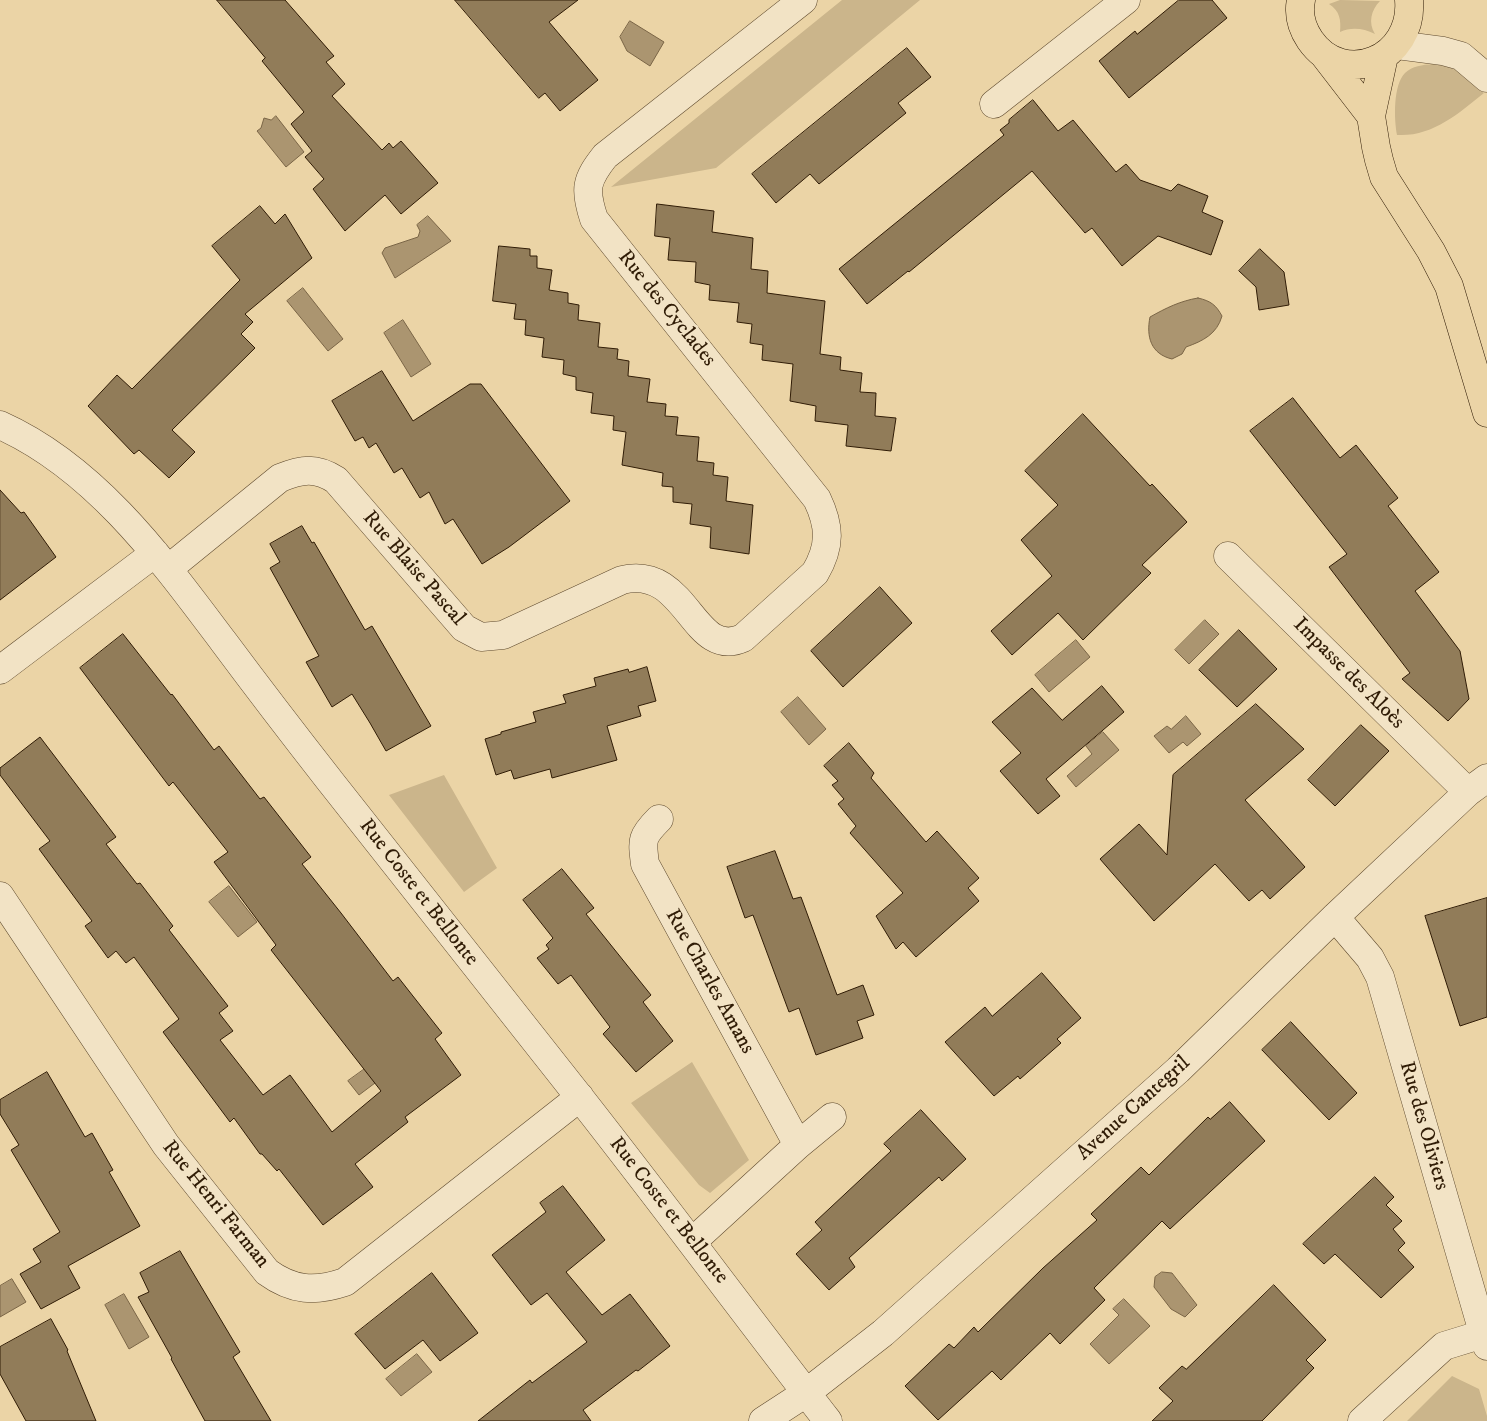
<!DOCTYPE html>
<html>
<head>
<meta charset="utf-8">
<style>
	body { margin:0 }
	canvas { display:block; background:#ebd4a6 }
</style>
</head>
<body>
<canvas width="1487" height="1421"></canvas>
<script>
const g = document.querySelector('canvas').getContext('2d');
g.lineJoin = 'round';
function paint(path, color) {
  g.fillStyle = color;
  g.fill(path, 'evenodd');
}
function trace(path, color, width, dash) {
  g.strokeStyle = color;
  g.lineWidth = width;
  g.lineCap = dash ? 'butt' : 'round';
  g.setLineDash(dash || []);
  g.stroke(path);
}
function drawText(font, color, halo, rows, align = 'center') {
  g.font = font + ' "IM FELL DW Pica",serif';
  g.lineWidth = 5;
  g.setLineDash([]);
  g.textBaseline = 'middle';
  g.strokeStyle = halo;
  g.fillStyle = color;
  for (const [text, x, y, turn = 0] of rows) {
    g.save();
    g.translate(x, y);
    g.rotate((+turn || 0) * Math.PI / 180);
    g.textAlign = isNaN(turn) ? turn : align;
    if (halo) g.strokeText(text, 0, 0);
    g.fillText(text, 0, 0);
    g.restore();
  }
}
paint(new Path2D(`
	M 842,0 L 920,0 L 716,168 L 611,187 Z
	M 1340,0 L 1380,1 C 1371,10 1368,23 1375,34 C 1363,28 1351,27 1340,32 C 1341,20 1340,11 1329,4 Z
	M 1432,64 C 1438,65 1446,65 1452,67 C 1464,71 1477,83 1484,93 C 1458,114 1432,137 1397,135 C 1394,119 1393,85 1405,73 C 1412,66 1423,65 1432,64 Z
	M 444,775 L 497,868 L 464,892 L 389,795 Z
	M 692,1062 L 749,1160 L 710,1193 L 699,1185 L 631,1103 Z
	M 1452,1376 L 1479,1389 L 1487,1416 L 1487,1421 L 1407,1421 Z`), '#cbb58b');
const water = new Path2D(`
	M 630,21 L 664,42 L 650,66 L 627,51 L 620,37 Z
	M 276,116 L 304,152 L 286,167 L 257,131 L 261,128 L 264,118 L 271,120 Z
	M 428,216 L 451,241 L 395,278 L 382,253 L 385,248 L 418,237 L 420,231 L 417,225 Z
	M 303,288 L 343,339 L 328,351 L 287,301 Z
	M 1198,298 C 1211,301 1216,305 1222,316 C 1217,334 1203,341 1186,347 L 1182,354 L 1172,359 C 1151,354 1146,337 1150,317 C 1166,308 1180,301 1198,298 Z
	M 403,320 L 431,364 L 411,377 L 384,333 Z
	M 1205,620 L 1219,634 L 1189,664 L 1175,650 Z
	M 1076,640 L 1090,657 L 1049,692 L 1035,675 Z
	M 798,697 L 826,729 L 809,745 L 781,712 Z
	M 1186,716 L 1201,734 L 1187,746 L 1183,742 L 1169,753 L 1154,736 L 1167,726 L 1171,729 Z
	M 1103,732 L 1119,750 L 1076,787 L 1067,776 L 1092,754 L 1086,746 Z
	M 229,886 L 257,922 L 238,937 L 209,902 Z
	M 380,1058 L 391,1071 L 359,1095 L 348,1081 Z
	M 1162,1272 L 1172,1273 L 1197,1305 L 1185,1317 L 1171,1309 L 1154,1287 L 1155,1277 Z
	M 12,1279 L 26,1302 L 0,1317 L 0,1286 Z
	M 124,1294 L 149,1337 L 129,1349 L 105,1305 Z
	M 1124,1299 L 1150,1326 L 1109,1364 L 1090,1344 L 1119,1315 L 1113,1309 Z
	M 417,1354 L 432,1372 L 401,1396 L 386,1379 Z`);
paint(water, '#ab9570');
trace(water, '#7a6546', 1);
const building = new Path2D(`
	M 217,0 L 285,0 L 334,56 L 326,62 L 345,84 L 332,96 L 382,150 L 389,143 L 393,148 L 401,141 L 438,183 L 401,214 L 385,195 L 345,231 L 313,189 L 324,179 L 305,157 L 312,151 L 291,124 L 304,112 L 262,61 L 265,58 Z
	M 455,0 L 578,0 L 549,22 L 598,80 L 560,111 L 545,93 L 539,98 Z
	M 1179,0 L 1212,0 L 1227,18 L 1129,98 L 1099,61 L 1135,31 L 1137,34 Z
	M 907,48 L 931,77 L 898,103 L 906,113 L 819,184 L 810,174 L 776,203 L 752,174 Z
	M 1033,100 L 1058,131 L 1073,120 L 1116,172 L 1126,164 L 1140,180 L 1171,191 L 1178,184 L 1208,196 L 1202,212 L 1223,221 L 1211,255 L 1158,236 L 1122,266 L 1092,228 L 1085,233 L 1032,171 L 909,272 L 908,271 L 867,304 L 839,269 L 1004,135 L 1000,130 L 1009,123 L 1009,120 Z
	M 657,204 L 714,211 L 712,232 L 753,238 L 751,269 L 768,271 L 767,293 L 825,301 L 820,354 L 841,357 L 840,370 L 862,373 L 860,392 L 876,393 L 875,416 L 896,418 L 891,451 L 846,446 L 848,425 L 815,421 L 816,406 L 790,401 L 793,364 L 762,360 L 763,345 L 750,343 L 752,324 L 737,322 L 739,303 L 709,300 L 710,285 L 695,282 L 696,262 L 668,260 L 670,238 L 655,236 Z
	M 260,206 L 275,224 L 285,214 L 312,258 L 245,314 L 253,322 L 241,334 L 255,348 L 172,430 L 195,452 L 169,478 L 139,450 L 134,454 L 88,406 L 117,375 L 132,389 L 240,280 L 212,246 Z
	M 499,246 L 530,249 L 530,256 L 537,256 L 537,268 L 552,270 L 549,290 L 568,293 L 568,303 L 579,305 L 578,320 L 600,323 L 598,347 L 618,349 L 617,359 L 629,361 L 628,376 L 650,379 L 647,402 L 666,404 L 665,416 L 678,417 L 676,435 L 699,437 L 697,461 L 714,463 L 713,475 L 728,477 L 726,501 L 753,505 L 749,554 L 710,548 L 711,527 L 690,524 L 692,504 L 673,502 L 673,487 L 662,486 L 663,473 L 622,465 L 626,432 L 613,430 L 614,416 L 591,413 L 593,393 L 576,390 L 576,377 L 563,374 L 564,360 L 542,357 L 544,338 L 525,335 L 526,320 L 514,319 L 516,304 L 493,301 Z
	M 1260,249 L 1284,272 L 1289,305 L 1259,310 L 1256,287 L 1239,271 Z
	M 382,371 L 413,421 L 470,384 L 481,384 L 570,501 L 509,547 L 482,564 L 453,519 L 445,524 L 429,492 L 420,498 L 402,468 L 394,473 L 376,443 L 369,448 L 363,437 L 355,441 L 332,401 Z
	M 1293,398 L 1340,458 L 1356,445 L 1398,498 L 1388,506 L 1439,572 L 1415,591 L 1460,651 L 1469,699 L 1448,721 L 1402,679 L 1410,673 L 1329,567 L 1347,554 L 1250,431 Z
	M 1083,414 L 1150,486 L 1152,484 L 1187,522 L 1142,565 L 1151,573 L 1083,640 L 1058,613 L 1012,655 L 991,631 L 1052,576 L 1021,540 L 1058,505 L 1025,471 Z
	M 0,490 L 21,513 L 24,512 L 56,557 L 0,600 Z
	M 302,526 L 312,543 L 314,542 L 365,630 L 372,626 L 431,726 L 386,751 L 370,723 L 352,694 L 332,707 L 306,662 L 319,656 L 270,568 L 280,562 L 270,544 Z
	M 880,587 L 912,623 L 843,687 L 811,651 Z
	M 1239,630 L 1277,669 L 1237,707 L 1199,670 Z
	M 123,634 L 171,695 L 172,694 L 214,750 L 219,746 L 260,799 L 264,797 L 311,857 L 302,864 L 341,913 L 393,981 L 398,977 L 442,1033 L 435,1039 L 461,1075 L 405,1117 L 408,1122 L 355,1164 L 373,1187 L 323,1225 L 279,1169 L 277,1171 L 262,1154 L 260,1154 L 234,1118 L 230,1122 L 163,1032 L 179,1019 L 134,957 L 126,963 L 116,951 L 108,958 L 85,926 L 92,921 L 39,849 L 50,841 L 0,775 L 0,768 L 40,737 L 116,837 L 106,844 L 137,884 L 140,883 L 173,926 L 169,930 L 228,1006 L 219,1013 L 233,1031 L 220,1040 L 263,1095 L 290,1075 L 332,1132 L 381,1091 L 271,950 L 276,945 L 214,862 L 228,852 L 173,782 L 169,786 L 80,668 Z
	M 647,667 L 656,701 L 638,706 L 641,716 L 607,726 L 617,760 L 552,778 L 550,769 L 514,779 L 511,770 L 496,775 L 485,739 L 501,734 L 501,732 L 536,722 L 533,712 L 566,703 L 563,695 L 596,686 L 594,678 L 628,669 L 629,672 Z
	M 1102,686 L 1124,712 L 1046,779 L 1060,796 L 1038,814 L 1000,771 L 1021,753 L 992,722 L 1032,688 L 1062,720 Z
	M 1256,704 L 1304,749 L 1245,800 L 1305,867 L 1270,899 L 1262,890 L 1249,901 L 1215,864 L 1154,921 L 1100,859 L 1139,824 L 1167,855 L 1173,775 Z
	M 1361,725 L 1389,751 L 1335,806 L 1308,780 Z
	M 849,743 L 874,773 L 871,778 L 926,842 L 937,831 L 979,878 L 968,888 L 979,901 L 916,957 L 903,942 L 896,949 L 876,916 L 903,893 L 850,833 L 856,826 L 838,804 L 844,799 L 832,785 L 838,781 L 824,766 Z
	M 775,851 L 793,899 L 801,897 L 837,995 L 863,985 L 874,1015 L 857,1021 L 863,1038 L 816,1055 L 799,1008 L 789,1012 L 753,915 L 745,918 L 727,867 Z
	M 562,869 L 594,908 L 586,914 L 651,995 L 643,1002 L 673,1041 L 636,1072 L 603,1034 L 610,1027 L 571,975 L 558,984 L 537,958 L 549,949 L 546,945 L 553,938 L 523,900 Z
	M 1487,898 L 1487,1017 L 1460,1026 L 1425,916 Z
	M 1042,973 L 1081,1018 L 1057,1039 L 1061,1043 L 1020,1079 L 1018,1076 L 994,1096 L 945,1042 L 985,1007 L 992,1016 Z
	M 1291,1022 L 1357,1093 L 1329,1120 L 1262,1050 Z
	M 47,1072 L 85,1137 L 92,1133 L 113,1170 L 109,1172 L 140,1226 L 68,1266 L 80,1288 L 41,1309 L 20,1274 L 41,1262 L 33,1249 L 60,1232 L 11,1150 L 19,1145 L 0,1114 L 0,1100 Z
	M 1230,1102 L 1265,1141 L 1170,1229 L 1162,1221 L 1094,1288 L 1105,1300 L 1060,1344 L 1050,1333 L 1001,1380 L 992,1371 L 938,1420 L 905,1386 L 949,1344 L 954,1348 L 974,1327 L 978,1332 L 1043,1268 L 1097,1220 L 1091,1214 L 1141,1167 L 1149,1175 L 1208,1117 L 1210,1119 Z
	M 921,1110 L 966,1159 L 942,1181 L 939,1177 L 849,1258 L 855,1267 L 829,1290 L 796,1254 L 822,1230 L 815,1222 L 891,1151 L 884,1144 Z
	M 1375,1177 L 1394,1197 L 1386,1205 L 1402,1221 L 1393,1229 L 1405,1243 L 1398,1250 L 1414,1267 L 1381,1298 L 1335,1254 L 1324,1264 L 1303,1244 Z
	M 563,1186 L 605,1240 L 566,1272 L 602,1315 L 630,1294 L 670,1346 L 638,1371 L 636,1370 L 583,1410 L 591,1421 L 478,1421 L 530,1380 L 532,1383 L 587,1342 L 547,1293 L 531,1305 L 492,1255 L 546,1212 L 540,1203 Z
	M 180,1251 L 240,1352 L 233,1357 L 271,1421 L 205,1421 L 171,1359 L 172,1358 L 138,1297 L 149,1292 L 140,1273 Z
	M 432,1273 L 478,1333 L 440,1361 L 423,1340 L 385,1369 L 355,1334 Z
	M 1274,1285 L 1326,1340 L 1306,1360 L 1314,1368 L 1262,1421 L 1152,1421 L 1173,1401 L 1159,1388 L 1182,1366 L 1186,1369 Z
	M 51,1319 L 68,1350 L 67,1351 L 96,1421 L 26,1421 L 0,1374 L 0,1347 Z`);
paint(building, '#917c59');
trace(building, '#301c06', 1);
const minor = new Path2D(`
	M 1397,45 L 1443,51 L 1461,56 L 1487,78
	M 994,104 L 1126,0
	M 0,425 C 96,468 162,560 223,641 C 258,688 294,735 330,781 C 414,887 498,993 581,1099 C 665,1206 745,1314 828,1421
	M 1228,556 L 1468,792
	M 168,569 L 280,478 C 302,469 316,467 336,480 L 464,628 L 481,637 L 503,635 L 622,580 C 688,564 692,661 743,638 L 815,573 C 831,546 830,526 817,499 L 594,219 C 584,189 586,180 605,156 L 803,0
	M 0,670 L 155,553
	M 659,819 C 641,837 642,840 645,864 L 798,1145
	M 0,896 L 166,1145 L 267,1272 C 293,1291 315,1292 345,1282 L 580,1097
	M 1335,917 L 1370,958 L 1380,977 L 1487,1346
	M 692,1242 L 798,1145 L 832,1117
	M 763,1421 L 806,1393 L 883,1333 L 1178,1070 L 1335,917 L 1468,792 L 1487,778
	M 1362,1421 L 1444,1346 L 1483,1334`);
const major = new Path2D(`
	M 1301,0 C 1298,14 1302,28 1310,40 C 1344,89 1414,59 1409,0
	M 1324,55 L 1371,116
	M 1384,56 L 1371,116 L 1376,147 L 1379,160 L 1384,177 L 1431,251 L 1449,286 L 1487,413`);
trace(minor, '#5f4a2e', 29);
trace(major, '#301c06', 29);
trace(minor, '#f2e3c5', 28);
trace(major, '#ebd4a6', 28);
drawText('21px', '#301c06', '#f2e3c5', [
	["Rue des Cyclades",666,309,51],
	["Rue Blaise Pascal",413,569,49],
	["Impasse des Aloès",1348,674,45],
	["Rue Coste et Bellonte",418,893,52],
	["Rue Charles Amans",709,982,61],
	["Avenue Cantegril",1134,1109,-42],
	["Rue des Oliviers",1423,1126,74],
	["Rue Henri Farman",215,1205,51],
	["Rue Coste et Bellonte",668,1211,52]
]);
</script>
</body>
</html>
